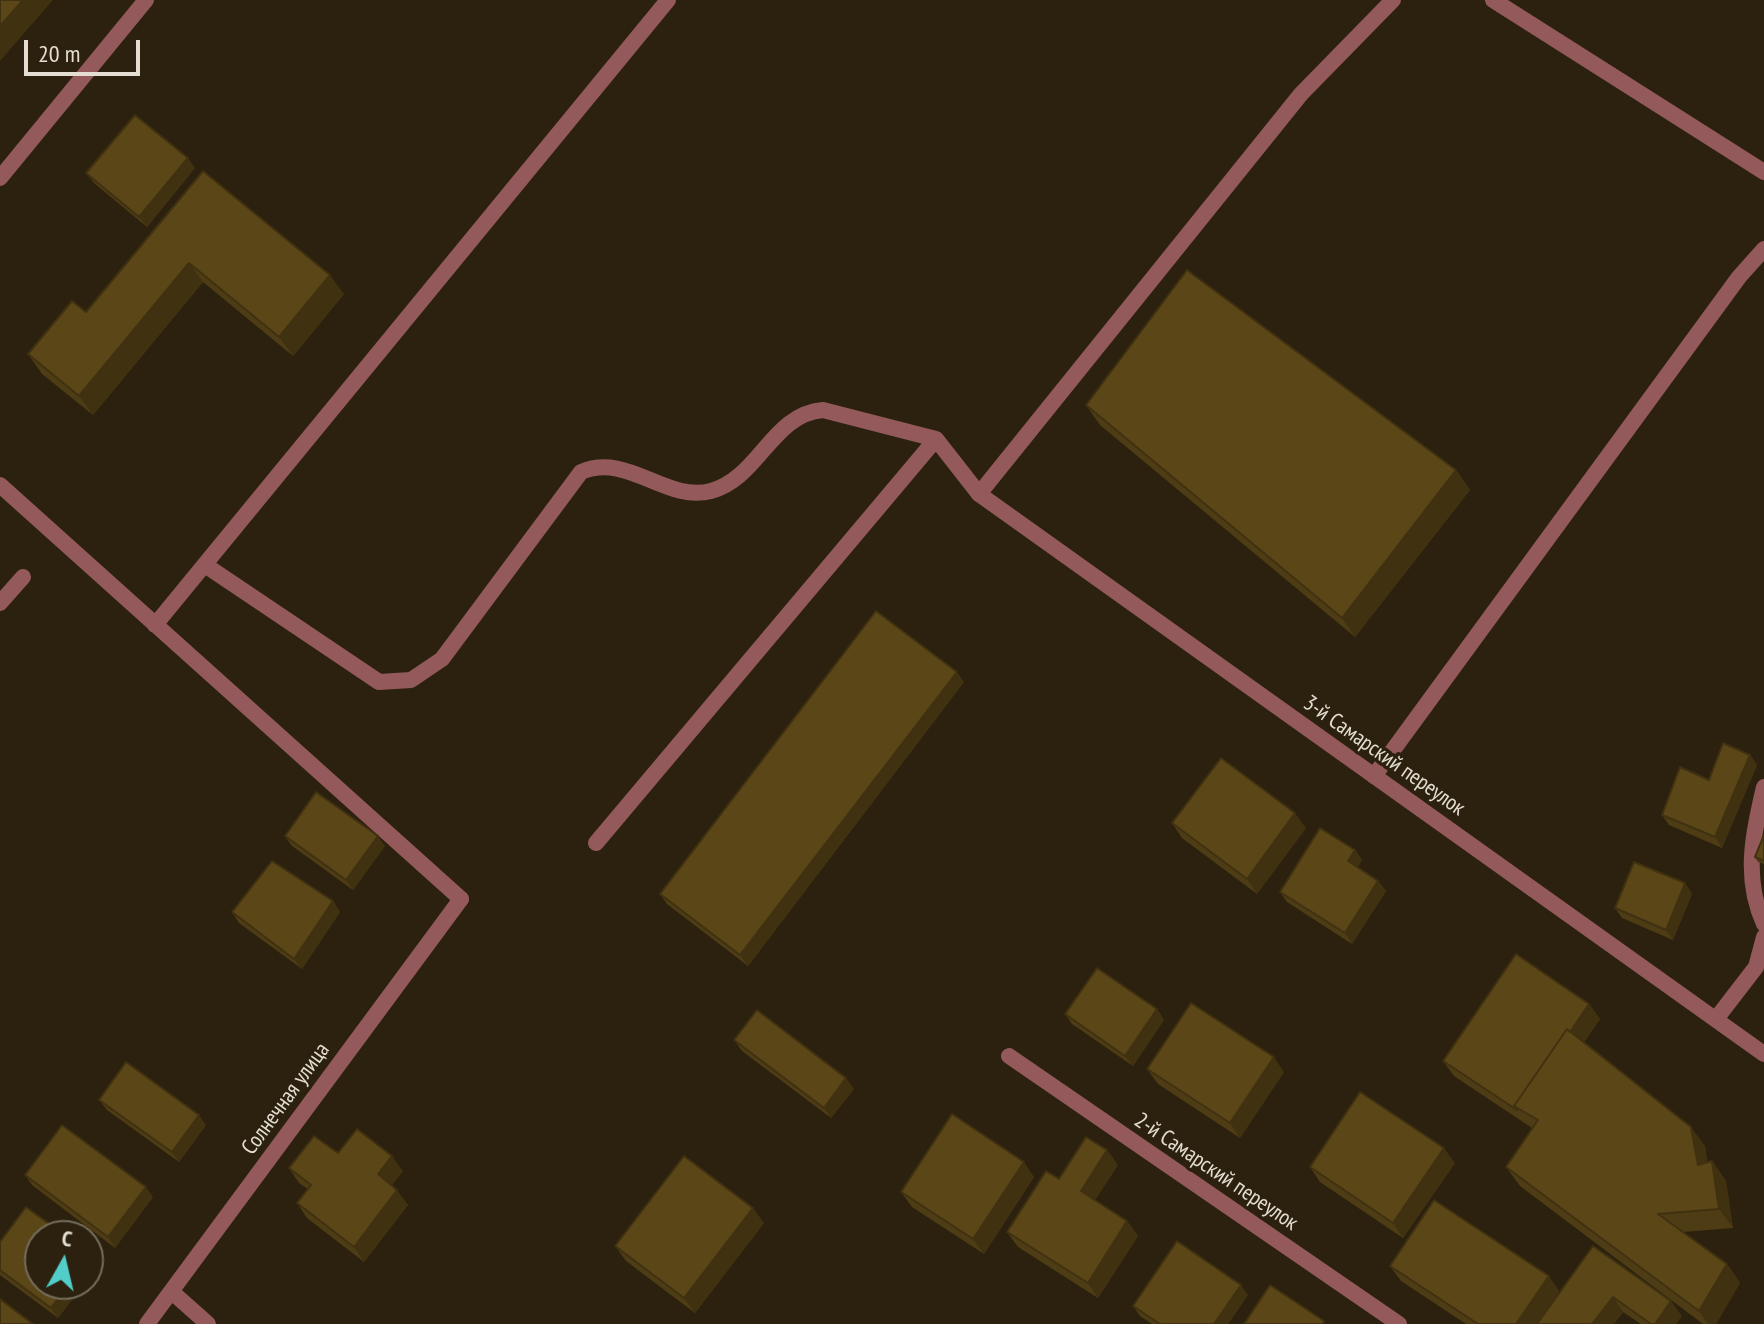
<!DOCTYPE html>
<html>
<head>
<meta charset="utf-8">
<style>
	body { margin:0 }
	#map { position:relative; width:1764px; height:1324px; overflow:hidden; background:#2b210e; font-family:"PT Sans Narrow",sans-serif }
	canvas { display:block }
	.north { position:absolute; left:24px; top:1220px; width:80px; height:80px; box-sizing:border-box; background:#2b210e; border:2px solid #756d5c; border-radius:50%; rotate:8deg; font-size:22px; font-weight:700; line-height:32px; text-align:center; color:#e4ded2 }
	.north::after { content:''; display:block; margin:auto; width:28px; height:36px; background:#53cdc9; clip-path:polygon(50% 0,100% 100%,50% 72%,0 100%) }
	.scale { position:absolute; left:24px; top:40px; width:116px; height:36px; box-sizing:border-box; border:4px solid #e4ded2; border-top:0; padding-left:10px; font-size:24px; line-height:28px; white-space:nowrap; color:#e4ded2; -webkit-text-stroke:6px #2b210e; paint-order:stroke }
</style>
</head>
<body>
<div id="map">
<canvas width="1764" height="1324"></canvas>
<div class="north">С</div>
<div class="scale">20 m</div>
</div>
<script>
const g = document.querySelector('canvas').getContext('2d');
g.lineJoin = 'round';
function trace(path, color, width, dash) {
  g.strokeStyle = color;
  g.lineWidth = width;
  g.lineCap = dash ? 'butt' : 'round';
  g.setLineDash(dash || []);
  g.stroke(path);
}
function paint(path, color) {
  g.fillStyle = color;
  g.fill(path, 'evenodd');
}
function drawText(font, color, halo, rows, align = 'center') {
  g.font = font + ' "PT Sans Narrow",sans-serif';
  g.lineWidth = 7;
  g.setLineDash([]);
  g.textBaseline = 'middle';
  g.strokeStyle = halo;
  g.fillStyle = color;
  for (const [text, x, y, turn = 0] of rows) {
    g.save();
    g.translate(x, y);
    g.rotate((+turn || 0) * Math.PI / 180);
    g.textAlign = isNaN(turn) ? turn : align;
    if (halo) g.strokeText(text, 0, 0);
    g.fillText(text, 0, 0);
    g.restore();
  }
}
trace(new Path2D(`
	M 1493,0 L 1764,172
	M 0,178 L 146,0
	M 0,485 L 461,899
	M 205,565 L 379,682 L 411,680 L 442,659 L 581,472 C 628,452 666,503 711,491 C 759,478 772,414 823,410 L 936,439
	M 155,625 L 668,0
	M 1374,776 L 1739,277 L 1764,249
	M 1764,787 C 1753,835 1743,878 1764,924
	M 596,843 L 936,439 L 979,494 L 1301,94 L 1393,0
	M 1716,1019 L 1756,967 L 1764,937`), '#94595b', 16);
trace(new Path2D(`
	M 979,494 L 1764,1054
	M 0,603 L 23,577
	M 1009,1056 L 1399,1324
	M 172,1292 L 208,1324
	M 147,1324 L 461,899`), '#94595b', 16);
paint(new Path2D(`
	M 195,168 L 147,227 L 94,183 L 86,173 Z
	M 203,171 L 344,294 L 293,356 L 203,282 L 93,415 L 42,374 L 28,354 L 86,312 Z
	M 1086,405 L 1456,470 L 1470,490 L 1355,637 L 1100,425 Z
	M 964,682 L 748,966 L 667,904 L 660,894 Z
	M 1750,755 L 1757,765 L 1722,848 L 1669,825 L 1662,815 L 1709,780 Z
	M 1172,823 L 1306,828 L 1257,894 L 1182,838 Z
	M 1764,835 L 1764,864 L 1758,862 L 1755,857 Z
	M 285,836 L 385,846 L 353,890 L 292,846 Z
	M 1355,850 L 1362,860 L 1358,867 L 1378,881 L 1386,891 L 1352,944 L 1287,902 L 1280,892 Z
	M 1685,883 L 1692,894 L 1673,940 L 1622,918 L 1615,908 Z
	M 333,901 L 340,912 L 302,969 L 239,923 L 232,912 Z
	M 1589,1004 L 1600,1019 L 1584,1042 L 1705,1146 L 1707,1163 L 1712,1161 L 1726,1181 L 1733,1228 L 1683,1232 L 1727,1264 L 1740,1283 L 1716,1324 L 1703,1324 L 1520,1186 L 1506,1167 L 1532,1128 L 1454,1076 L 1443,1061 Z
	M 1157,1009 L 1164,1020 L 1133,1066 L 1072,1024 L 1065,1014 Z
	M 734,1040 L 854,1089 L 831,1118 L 742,1051 Z
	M 1147,1069 L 1284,1072 L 1240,1138 L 1158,1084 Z
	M 99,1100 L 206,1125 L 179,1162 L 107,1110 Z
	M 1107,1150 L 1118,1165 L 1095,1200 L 1127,1221 L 1138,1236 L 1098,1298 L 1018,1247 L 1007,1232 L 1059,1179 Z
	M 338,1153 L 403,1171 L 392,1185 L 408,1205 L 364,1262 L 307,1218 L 297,1203 L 308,1189 L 299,1183 L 289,1168 Z
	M 1455,1163 L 1403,1238 L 1320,1182 L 1310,1167 Z
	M 25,1175 L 153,1197 L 115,1248 L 32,1185 Z
	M 1034,1177 L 984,1254 L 912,1207 L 901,1192 Z
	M 764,1223 L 695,1313 L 626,1261 L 615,1246 Z
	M 0,1242 L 40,1284 L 84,1284 L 58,1318 L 0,1275 Z
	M 1593,1246 L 1682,1316 L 1676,1324 L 1641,1324 L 1623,1312 L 1614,1324 Z
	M 1390,1266 L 1559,1291 L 1537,1324 L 1466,1324 L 1401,1281 Z
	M 1248,1295 L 1228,1324 L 1152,1324 L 1140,1316 L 1133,1306 Z`), '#4e3c15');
paint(new Path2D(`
	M 23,0 L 53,0 L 0,61 L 0,26 Z
	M 188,158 L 195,168 L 147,227 L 139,217 Z
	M 189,263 L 203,282 L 93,415 L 79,396 Z
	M 330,275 L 344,294 L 293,356 L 279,337 Z
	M 1456,470 L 1470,490 L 1355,637 L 1342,618 Z
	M 957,672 L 964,682 L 748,966 L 740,955 Z
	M 1750,755 L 1757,765 L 1722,848 L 1715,837 Z
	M 1295,813 L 1306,828 L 1257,894 L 1247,879 Z
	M 378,836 L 385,846 L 353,890 L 346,880 Z
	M 1355,850 L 1362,860 L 1355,871 L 1348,861 Z
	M 1378,881 L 1386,891 L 1352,944 L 1345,933 Z
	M 1685,883 L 1692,894 L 1673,940 L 1666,930 Z
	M 333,901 L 340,912 L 302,969 L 294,959 Z
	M 1589,1004 L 1600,1019 L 1533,1117 L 1518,1109 Z
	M 1157,1009 L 1164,1020 L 1133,1066 L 1125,1056 Z
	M 1274,1057 L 1284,1072 L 1240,1138 L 1230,1123 Z
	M 846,1078 L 854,1089 L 831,1118 L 824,1108 Z
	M 199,1115 L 206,1125 L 179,1162 L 172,1152 Z
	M 1691,1127 L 1705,1146 L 1711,1184 L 1698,1165 Z
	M 1444,1148 L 1455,1163 L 1403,1238 L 1393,1223 Z
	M 1107,1150 L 1118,1165 L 1091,1206 L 1081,1191 Z
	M 392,1156 L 403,1171 L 389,1189 L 378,1174 Z
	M 1712,1161 L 1726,1181 L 1733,1228 L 1719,1209 Z
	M 1024,1162 L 1034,1177 L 984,1254 L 973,1239 Z
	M 146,1187 L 153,1197 L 115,1248 L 108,1237 Z
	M 397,1190 L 408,1205 L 364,1262 L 354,1247 Z
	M 753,1208 L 764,1223 L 695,1313 L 684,1298 Z
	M 1127,1221 L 1138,1236 L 1098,1298 L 1088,1283 Z
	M 91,1254 L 98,1265 L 88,1278 L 88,1258 Z
	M 1727,1264 L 1740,1283 L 1716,1324 L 1708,1324 L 1699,1311 Z
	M 1549,1276 L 1559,1291 L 1537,1324 L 1516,1324 Z
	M 69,1284 L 84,1284 L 58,1318 L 51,1308 Z
	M 1241,1285 L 1248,1295 L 1228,1324 L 1214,1324 Z
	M 1613,1297 L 1623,1312 L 1614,1324 L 1592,1324 Z
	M 1671,1301 L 1682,1316 L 1676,1324 L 1655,1324 Z`), '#403111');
const building = new Path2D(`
	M 0,0 L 23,0 L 0,26 Z
	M 135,115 L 188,158 L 139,217 L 86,173 Z
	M 203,171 L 330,275 L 279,337 L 189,263 L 79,396 L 28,354 L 72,301 L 86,312 Z
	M 1187,270 L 1456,470 L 1342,618 L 1086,405 Z
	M 876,611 L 957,672 L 740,955 L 660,894 Z
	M 1723,743 L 1750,755 L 1715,837 L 1662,815 L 1680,767 L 1709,780 Z
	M 1221,758 L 1295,813 L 1247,879 L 1172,823 Z
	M 316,792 L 378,836 L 346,880 L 285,836 Z
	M 1320,828 L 1355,850 L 1348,861 L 1378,881 L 1345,933 L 1280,892 Z
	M 1764,835 L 1764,861 L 1755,857 Z
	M 272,861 L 333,901 L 294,959 L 232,912 Z
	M 1634,862 L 1685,883 L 1666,930 L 1615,908 Z
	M 1516,954 L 1589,1004 L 1570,1032 L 1567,1029 L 1514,1106 L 1517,1110 L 1443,1061 Z
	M 1097,968 L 1157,1009 L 1125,1056 L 1065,1014 Z
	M 1191,1003 L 1274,1057 L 1230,1123 L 1147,1069 Z
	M 757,1010 L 846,1078 L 824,1108 L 734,1040 Z
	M 1567,1029 L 1691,1127 L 1698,1165 L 1712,1161 L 1719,1209 L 1658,1214 L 1727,1264 L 1699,1311 L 1506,1167 L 1538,1120 L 1514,1106 Z
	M 126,1062 L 199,1115 L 172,1152 L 99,1100 Z
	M 1360,1092 L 1444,1148 L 1393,1223 L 1310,1167 Z
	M 952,1114 L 1024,1162 L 973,1239 L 901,1192 Z
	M 62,1125 L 146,1187 L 108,1237 L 25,1175 Z
	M 357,1129 L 392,1156 L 378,1174 L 397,1190 L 354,1247 L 297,1203 L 311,1185 L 289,1168 L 314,1136 L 338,1153 Z
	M 1086,1137 L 1107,1150 L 1081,1191 L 1127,1221 L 1088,1283 L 1007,1232 L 1046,1171 L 1059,1179 Z
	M 684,1156 L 753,1208 L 684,1298 L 615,1246 Z
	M 1434,1200 L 1549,1276 L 1516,1324 L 1478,1324 L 1390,1266 Z
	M 26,1207 L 66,1236 L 40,1236 L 40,1284 L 69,1284 L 51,1308 L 0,1270 L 0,1242 Z
	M 1177,1241 L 1241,1285 L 1214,1324 L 1160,1324 L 1133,1306 Z
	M 1593,1246 L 1671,1301 L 1655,1324 L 1651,1324 L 1613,1297 L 1592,1324 L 1537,1324 Z
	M 1270,1285 L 1324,1321 L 1322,1324 L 1244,1324 Z
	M 0,1299 L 33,1324 L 0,1324 Z`);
paint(building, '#5b4618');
trace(building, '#403111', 2);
drawText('22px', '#e4ded2', '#2b210e', [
	["3-й Самарский переулок",1384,756,35],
	["Солнечная улица",286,1099,-54],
	["2-й Самарский переулок",1216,1172,34]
]);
</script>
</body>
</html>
